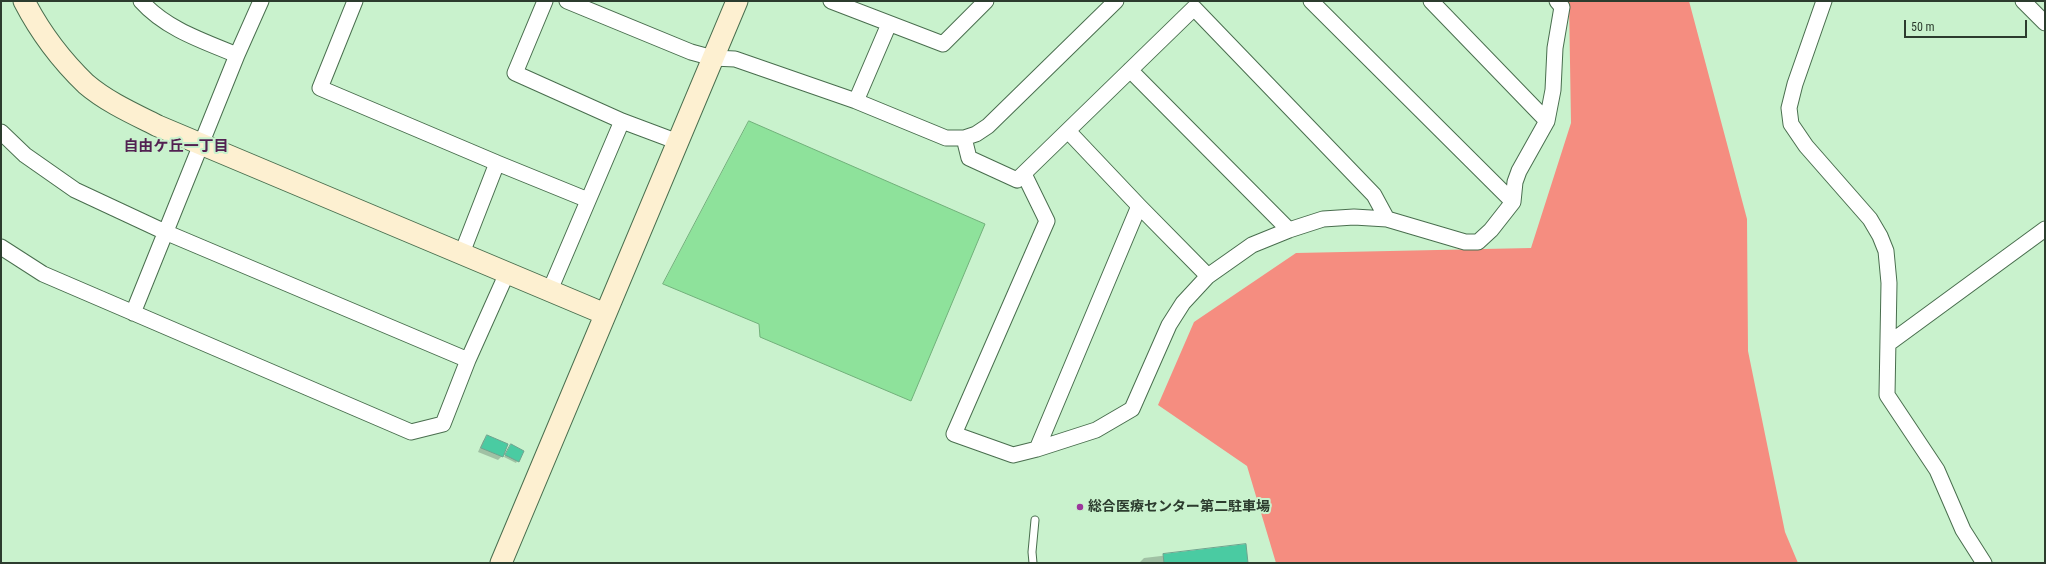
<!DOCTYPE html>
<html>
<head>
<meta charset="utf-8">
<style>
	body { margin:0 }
	#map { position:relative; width:2046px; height:564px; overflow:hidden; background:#c9f2cd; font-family:"Roboto Condensed",sans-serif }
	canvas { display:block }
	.frame { position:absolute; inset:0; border:2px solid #2c3c2e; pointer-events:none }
	.scale { position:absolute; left:1904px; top:20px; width:123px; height:18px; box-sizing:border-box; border:2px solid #2c3c2e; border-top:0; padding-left:5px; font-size:12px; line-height:14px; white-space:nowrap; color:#2c3c2e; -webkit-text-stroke:3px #c9f2cd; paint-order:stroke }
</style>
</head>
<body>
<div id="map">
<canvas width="2046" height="564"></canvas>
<div class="frame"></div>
<div class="scale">50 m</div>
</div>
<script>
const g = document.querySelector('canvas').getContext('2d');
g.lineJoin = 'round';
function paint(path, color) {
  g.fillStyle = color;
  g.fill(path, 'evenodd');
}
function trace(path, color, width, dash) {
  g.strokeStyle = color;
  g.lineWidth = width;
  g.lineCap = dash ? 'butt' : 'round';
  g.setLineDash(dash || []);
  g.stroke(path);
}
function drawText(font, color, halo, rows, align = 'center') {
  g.font = font + ' "Roboto Condensed","Noto Sans JP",sans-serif';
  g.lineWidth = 4;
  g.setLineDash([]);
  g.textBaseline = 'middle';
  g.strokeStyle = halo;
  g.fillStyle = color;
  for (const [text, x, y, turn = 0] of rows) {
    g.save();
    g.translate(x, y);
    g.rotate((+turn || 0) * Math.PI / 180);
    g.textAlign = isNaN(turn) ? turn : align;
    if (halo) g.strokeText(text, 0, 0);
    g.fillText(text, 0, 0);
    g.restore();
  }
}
paint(new Path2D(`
	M 1569,1 L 1689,1 L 1747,219 L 1748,351 L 1785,532 L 1798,563 L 1276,563 L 1247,466 L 1158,405 L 1194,322 L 1296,253 L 1531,248 L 1571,123 Z`), '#f58d80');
const water = new Path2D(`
	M 749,121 L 985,224 L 911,401 L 760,337 L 759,324 L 663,284 Z`);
paint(water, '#8ee29b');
trace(water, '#71b07a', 1);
paint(new Path2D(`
	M 487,436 L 502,456 L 498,460 L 478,452 L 483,441 Z
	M 511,445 L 523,451 L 516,463 L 504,457 Z
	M 1245,546 L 1247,563 L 1139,563 L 1144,558 Z`), '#0003');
const building = new Path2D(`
	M 487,435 L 508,444 L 503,457 L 481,448 Z
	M 511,444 L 524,451 L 519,462 L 505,455 Z
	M 1246,544 L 1248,563 L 1164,563 L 1163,554 Z`);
paint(building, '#4acba2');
trace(building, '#6ea38e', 1);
const lane = new Path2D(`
	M 1033,563 L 1032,552 L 1035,520`);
const street = new Path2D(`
	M 141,1 C 166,29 203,41 237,55
	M 355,1 L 320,88 L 497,163 L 462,253
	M 545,1 L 515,73 L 622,121 L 678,142
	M 567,1 L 691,52 L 713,58 L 735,59 L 856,101 L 946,138 L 964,138 L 976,134 L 988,126 L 1116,1
	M 831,1 L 943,44 L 986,1
	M 1311,1 L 1513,202
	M 1431,1 L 1547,121
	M 1824,1 L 1795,84 L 1789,108 L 1791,124 L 1806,146 L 1870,219 L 1880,236 L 1886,251 L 1889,283 L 1887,395 L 1937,470 L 1963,530 L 1984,563
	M 2023,1 L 2045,23
	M 1130,70 L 1289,230
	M 856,101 L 889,24
	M 1068,131 L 1139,206 L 1208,276
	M 1,132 L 25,155 L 75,190 L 165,232 L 468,360
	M 964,138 L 969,158 L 1017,180 L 1194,8 L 1374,195 L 1387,219
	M 497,163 L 588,200
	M 1024,174 L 1047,221 L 954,434 L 1013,455 L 1037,449 L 1096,430 L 1132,409 L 1169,325 L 1183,303 L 1208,276 L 1252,245 L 1289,230 L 1323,219 L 1354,217 L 1387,219 L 1465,242 L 1478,242 L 1491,230 L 1513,202 L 1515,182 L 1519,171 L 1547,121 L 1553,90 L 1555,48 L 1562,7 L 1557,1
	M 1,247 L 43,274 L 411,432 L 443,424 L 468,360 L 507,273
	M 550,290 L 622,121
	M 133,313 L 237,55 L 261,1
	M 1888,344 L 2045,229
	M 1037,449 L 1139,206`);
const secondary = new Path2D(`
	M 24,1 C 40,32 61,60 86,84 C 107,102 134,114 158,126 L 605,314
	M 501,563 L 737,1`);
trace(lane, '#496e4e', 9);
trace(street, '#496e4e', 17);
trace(secondary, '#496e4e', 23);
trace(lane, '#fff', 7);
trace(street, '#fff', 15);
trace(secondary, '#fdf0d1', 21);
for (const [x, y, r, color] of [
	[1080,507,4,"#9b369b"]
]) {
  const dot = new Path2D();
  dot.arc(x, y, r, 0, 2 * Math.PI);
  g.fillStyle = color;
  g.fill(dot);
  trace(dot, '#c9f2cd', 1.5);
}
drawText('bold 14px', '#2c3c2e', '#c9f2cd', [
	["総合医療センター第二駐車場",1088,507]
], 'left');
drawText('bold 15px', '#522151', '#c9f2cd', [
	["自由ケ丘一丁目",176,147]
]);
</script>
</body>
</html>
